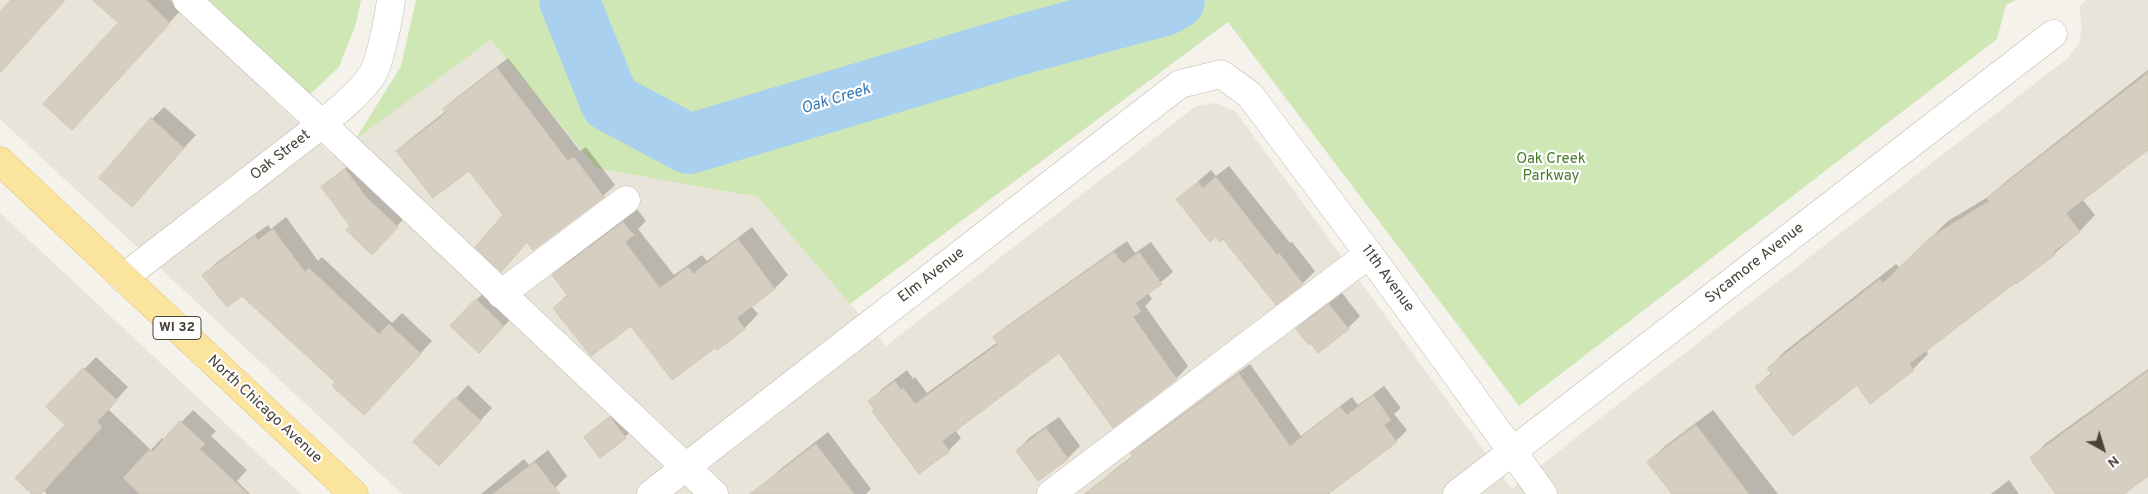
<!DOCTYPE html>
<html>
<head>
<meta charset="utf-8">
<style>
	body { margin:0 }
	#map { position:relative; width:2148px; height:494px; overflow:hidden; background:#f5f2eb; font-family:Overpass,sans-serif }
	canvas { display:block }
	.north { position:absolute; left:2078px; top:424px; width:50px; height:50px; -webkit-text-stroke:4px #fff; paint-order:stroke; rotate:141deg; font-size:14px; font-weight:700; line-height:20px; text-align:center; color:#494339 }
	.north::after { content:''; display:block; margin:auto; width:18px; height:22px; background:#494339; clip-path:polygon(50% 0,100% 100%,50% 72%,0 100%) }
</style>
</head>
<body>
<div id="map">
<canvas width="2148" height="494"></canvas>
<div class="north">N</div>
</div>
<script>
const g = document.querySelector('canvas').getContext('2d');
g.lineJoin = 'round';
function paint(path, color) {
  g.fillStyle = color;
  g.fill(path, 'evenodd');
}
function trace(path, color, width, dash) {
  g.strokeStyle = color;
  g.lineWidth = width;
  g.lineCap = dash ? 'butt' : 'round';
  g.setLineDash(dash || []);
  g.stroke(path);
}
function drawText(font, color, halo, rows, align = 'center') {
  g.font = font + ' Overpass,sans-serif';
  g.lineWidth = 4.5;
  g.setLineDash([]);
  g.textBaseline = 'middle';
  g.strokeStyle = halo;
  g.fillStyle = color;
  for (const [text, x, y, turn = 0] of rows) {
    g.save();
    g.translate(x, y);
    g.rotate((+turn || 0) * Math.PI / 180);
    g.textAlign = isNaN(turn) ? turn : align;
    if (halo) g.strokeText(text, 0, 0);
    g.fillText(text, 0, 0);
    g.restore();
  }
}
paint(new Path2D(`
	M 0,0 L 168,0 L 332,155 L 355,140 L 491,40 L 596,168 L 758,196 L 886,346 L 1178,120 L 1196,106 L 1215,103 L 1236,112 L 1512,489 L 1603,416 L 2068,58 L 2079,43 L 2082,27 L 2079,6 L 2087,0 L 2148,0 L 2148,494 L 402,494 L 0,119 Z
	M 0,213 L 301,494 L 0,494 Z`), '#e9e4d9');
paint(new Path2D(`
	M 196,0 L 361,0 L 356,24 L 339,67 L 305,99 Z
	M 416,0 L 2016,0 L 2006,5 L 1997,39 L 1519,406 L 1228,22 L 850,304 L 758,197 L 596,168 L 491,40 L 355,140 L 401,66 Z`), '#cfe7b5');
paint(new Path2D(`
	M 95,0 L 171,0 L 181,10 L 84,116 L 120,23 Z
	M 508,58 L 580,151 L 586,147 L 615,185 L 603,196 L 533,249 L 470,169 L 398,151 L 409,140 L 446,111 L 445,109 L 456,98 Z
	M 2148,70 L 2148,149 L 2082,199 L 2095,215 L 2080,231 L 2054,254 L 2015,281 L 1925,350 L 1928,354 L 1913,369 L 1857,383 L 1756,387 L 1772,372 L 1769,368 L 1784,352 L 1896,264 L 1900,268 L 1948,221 L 1993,194 L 2004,183 Z
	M 164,107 L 196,135 L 132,205 L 152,119 Z
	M 355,160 L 406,216 L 382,243 L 352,226 L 323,187 Z
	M 1229,166 L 1290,243 L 1292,242 L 1315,271 L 1303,283 L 1276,303 L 1223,237 L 1178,199 L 1211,170 L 1216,176 Z
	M 637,209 L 646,221 L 638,229 L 674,275 L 702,255 L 707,261 L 752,227 L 788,275 L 775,288 L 751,306 L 758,314 L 745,328 L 717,348 L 631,324 L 554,308 L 568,294 L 554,275 L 567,262 Z
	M 286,217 L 318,261 L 322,257 L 392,323 L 402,313 L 432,341 L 376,401 L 242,295 L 204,275 L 216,263 L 268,225 L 271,229 Z
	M 1127,241 L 1135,253 L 1151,242 L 1173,272 L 1148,293 L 1152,299 L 1145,306 L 1188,366 L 1177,378 L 1113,426 L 1060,351 L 955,430 L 961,438 L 949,450 L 919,472 L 873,411 L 876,409 L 870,401 L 882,389 L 907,370 L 913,379 L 915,377 L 927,393 L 998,342 L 995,337 L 1007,326 Z
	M 489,288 L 516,313 L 492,339 L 476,300 Z
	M 1342,293 L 1360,316 L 1348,328 L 1311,342 L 1297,329 L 1310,317 Z
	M 96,357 L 128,387 L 108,409 L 151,450 L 162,438 L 164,440 L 193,410 L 216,431 L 211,436 L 247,470 L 237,481 L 250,494 L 47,494 L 43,490 L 40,494 L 34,494 L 67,425 L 84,369 Z
	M 1250,364 L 1301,436 L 1352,397 L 1358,405 L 1384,386 L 1401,408 L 1394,414 L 1407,430 L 1396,441 L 1328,494 L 1113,494 L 1103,481 L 1114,470 L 1134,455 L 1133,453 L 1143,443 Z
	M 2148,369 L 2148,474 L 2122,494 L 2057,494 L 2031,459 L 2045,444 Z
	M 468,385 L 492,408 L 451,452 L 415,442 Z
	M 1713,410 L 1778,494 L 1673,494 L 1649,462 L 1665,446 Z
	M 617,412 L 632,431 L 600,456 L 585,437 Z
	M 1059,417 L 1080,446 L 1068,458 L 1038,479 L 1017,451 L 1029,438 Z
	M 828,432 L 871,489 L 866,494 L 775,494 L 766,483 L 778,471 Z
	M 548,450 L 567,476 L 555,488 L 554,494 L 481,494 L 524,459 L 529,465 Z
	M 2009,480 L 2019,494 L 1991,494 Z`), '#0003');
trace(new Path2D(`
	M 569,0 L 610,102 L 689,144 L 1023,44 L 1164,6 L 1175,0`), '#aad0ef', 60);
const building = new Path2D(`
	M 11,0 L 65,0 L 0,73 L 0,12 Z
	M 93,0 L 146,0 L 170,23 L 72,130 L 43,104 L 118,23 Z
	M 497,68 L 568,161 L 574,157 L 604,197 L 533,250 L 527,242 L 501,272 L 475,247 L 503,215 L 469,171 L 433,198 L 396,151 L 446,113 L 443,109 Z
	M 2148,73 L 2148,150 L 2066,213 L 2080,232 L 2053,252 L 2055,255 L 2016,284 L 2015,283 L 1909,364 L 1914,370 L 1870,404 L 1857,385 L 1793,436 L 1755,387 L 1772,374 L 1767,368 L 1880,279 L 1883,283 L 1931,237 L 1989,201 L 1987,198 Z
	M 151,118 L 184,148 L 132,207 L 99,178 Z
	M 345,169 L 367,198 L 398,227 L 372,255 L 346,230 L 350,226 L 321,187 Z
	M 1216,177 L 1277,255 L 1279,253 L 1303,284 L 1276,305 L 1223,239 L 1220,242 L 1216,237 L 1210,242 L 1176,199 L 1198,182 L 1203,188 Z
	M 623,222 L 634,235 L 625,242 L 660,288 L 688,267 L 693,274 L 738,239 L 775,289 L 737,318 L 745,329 L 717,350 L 715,348 L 672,380 L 631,326 L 591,356 L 553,308 L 568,296 L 552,275 Z
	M 273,229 L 305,272 L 309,268 L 379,334 L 389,324 L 421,354 L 364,415 L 332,386 L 335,382 L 242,296 L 227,307 L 202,275 L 255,236 L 258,240 Z
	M 1114,252 L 1123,264 L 1139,252 L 1162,284 L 1135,303 L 1141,311 L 1133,317 L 1177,379 L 1113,428 L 1059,353 L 942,441 L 950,451 L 919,474 L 872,411 L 875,410 L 868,401 L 895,381 L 901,390 L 903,388 L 915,404 L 998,344 L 993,337 Z
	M 476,299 L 504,326 L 479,353 L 450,326 Z
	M 1329,304 L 1349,329 L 1318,353 L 1311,343 L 1309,345 L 1296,329 Z
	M 83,368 L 117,400 L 97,422 L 102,427 L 41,494 L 32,494 L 15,478 L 65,425 L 46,407 Z
	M 2148,371 L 2148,476 L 2124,494 L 2056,494 L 2030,458 Z
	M 1239,374 L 1290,446 L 1340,407 L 1347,415 L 1373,395 L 1391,420 L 1384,425 L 1397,442 L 1328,494 L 1084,494 L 1133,457 L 1131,453 Z
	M 455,397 L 481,421 L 439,466 L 413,442 Z
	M 610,417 L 626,438 L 600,458 L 584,437 Z
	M 180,421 L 205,444 L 200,449 L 248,494 L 140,494 L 123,478 L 150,449 L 152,452 Z
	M 1696,425 L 1749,494 L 1672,494 L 1647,462 Z
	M 1046,428 L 1068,459 L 1038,481 L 1016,451 Z
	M 816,444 L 854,494 L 750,494 Z
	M 535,462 L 560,494 L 493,494 Z`);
paint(building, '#d6cec0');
trace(building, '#d1c7b4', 1);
const minor = new Path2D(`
	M 187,0 L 322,124 L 714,494
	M 123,278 L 322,124 C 340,109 359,94 372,75 C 380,63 389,16 391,0
	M 501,294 L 626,200
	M 651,494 L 1180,84 L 1221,74 L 1250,95 L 1369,254 L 1543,494
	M 1051,494 L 1369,254
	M 1457,494 L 2053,34`);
const major = new Path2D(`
	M 0,161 L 354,494`);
trace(minor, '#c0baad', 29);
trace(major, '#e1c26d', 29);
trace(minor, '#fff', 28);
trace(major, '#fbe49d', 28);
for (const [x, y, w] of [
	[177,328,48]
]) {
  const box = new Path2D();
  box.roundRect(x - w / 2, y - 11.5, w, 23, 4);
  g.fillStyle = '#fff';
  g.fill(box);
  trace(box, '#494339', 1);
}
drawText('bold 14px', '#494339', null, [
	["WI 32",177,328]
]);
drawText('15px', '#494339', '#fff', [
	["Oak Street",281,156,-38],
	["Sycamore Avenue",1755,264,-38],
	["Elm Avenue",932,276,-38],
	["11th Avenue",1387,279,54],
	["North Chicago Avenue",264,410,43]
]);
drawText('15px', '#477a2d', '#fff', [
	["Oak Creek",1551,160],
	["Parkway",1551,177]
]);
drawText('italic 16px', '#3478b3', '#fff', [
	["Oak Creek",836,100,-17]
]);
</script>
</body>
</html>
